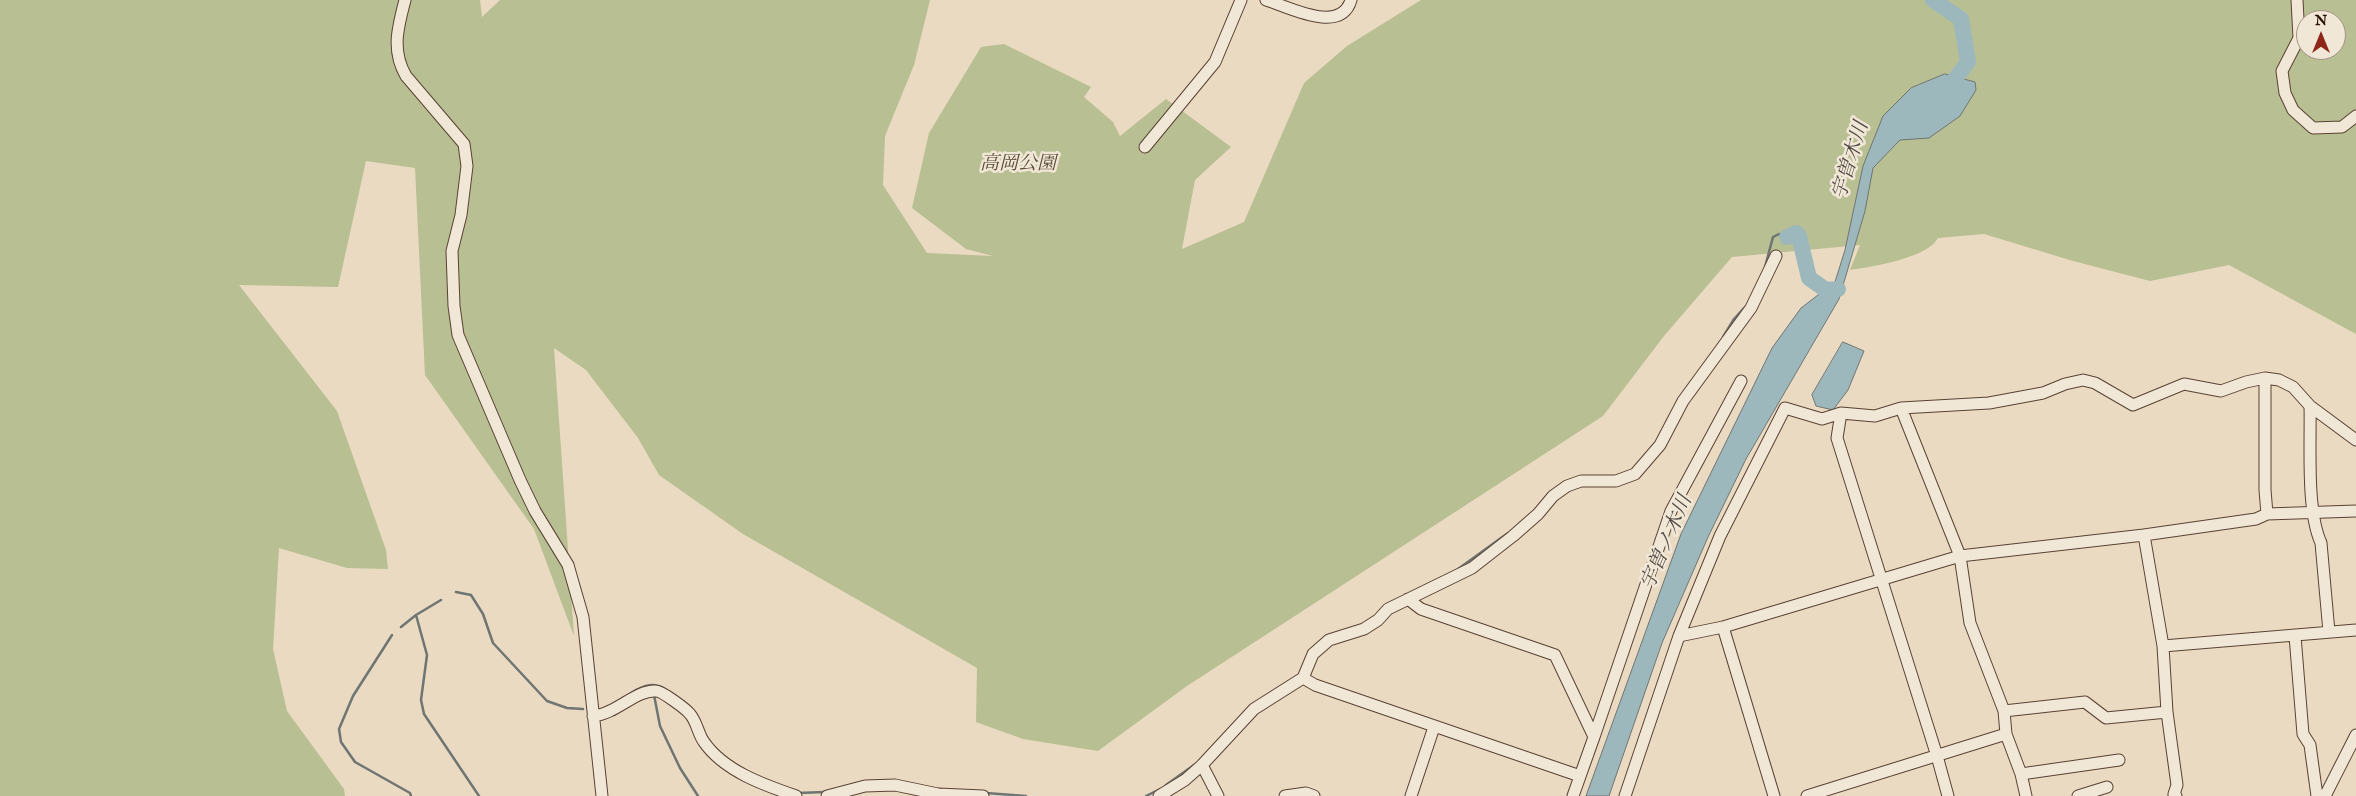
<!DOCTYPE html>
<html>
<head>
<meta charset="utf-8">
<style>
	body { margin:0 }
	#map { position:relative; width:2356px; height:796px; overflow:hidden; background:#eadac1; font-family:"IM FELL English",serif }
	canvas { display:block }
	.north { position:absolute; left:2296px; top:10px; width:50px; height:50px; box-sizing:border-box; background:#f1e7d7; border:1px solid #a19183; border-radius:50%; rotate:0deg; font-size:14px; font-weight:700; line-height:20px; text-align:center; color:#291004 }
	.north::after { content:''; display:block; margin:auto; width:18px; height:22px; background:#8f2418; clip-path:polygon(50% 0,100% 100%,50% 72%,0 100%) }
</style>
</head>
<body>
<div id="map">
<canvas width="2356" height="796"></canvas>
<div class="north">N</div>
</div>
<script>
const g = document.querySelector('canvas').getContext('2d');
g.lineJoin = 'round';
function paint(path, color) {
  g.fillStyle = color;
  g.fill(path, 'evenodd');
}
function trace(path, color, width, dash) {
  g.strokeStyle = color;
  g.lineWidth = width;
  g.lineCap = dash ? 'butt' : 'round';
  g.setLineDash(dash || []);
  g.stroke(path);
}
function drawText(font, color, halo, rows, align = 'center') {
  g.font = font + ' "IM FELL English","Noto Serif JP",serif';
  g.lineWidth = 5;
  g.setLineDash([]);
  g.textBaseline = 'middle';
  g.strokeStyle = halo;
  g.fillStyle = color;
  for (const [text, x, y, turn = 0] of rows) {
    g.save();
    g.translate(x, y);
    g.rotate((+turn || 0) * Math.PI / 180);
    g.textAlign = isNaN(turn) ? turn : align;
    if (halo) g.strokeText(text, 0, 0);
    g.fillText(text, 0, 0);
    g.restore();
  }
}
paint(new Path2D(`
	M 0,0 L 480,0 L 482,17 L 500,0 L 930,0 L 914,65 L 885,136 L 883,185 L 927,253 L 993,256 L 966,249 L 912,208 L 929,133 L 981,47 L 1004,44 L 1091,87 L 1084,97 L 1113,122 L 1120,136 L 1166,99 L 1231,147 L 1195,180 L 1182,249 L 1244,222 L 1304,83 L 1347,46 L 1421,0 L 2356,0 L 2356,334 L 2229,265 L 2150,281 L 2073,261 L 1984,234 L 1938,238 C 1928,258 1871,267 1850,270 L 1860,245 L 1732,257 L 1664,336 L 1603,416 L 1187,686 L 1098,751 L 1023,739 L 976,722 L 977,668 L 743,534 L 659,475 L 638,438 L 586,370 L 554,348 L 574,636 L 534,529 L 425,375 L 415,168 L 366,161 L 338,287 L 239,285 L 337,411 L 386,550 L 388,569 L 347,568 L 279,548 L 273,649 L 287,711 L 344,789 L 345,796 L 0,796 ZM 2306,20 L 2336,20 L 2336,50 L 2306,50 Z`), '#b8bf92');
const water = new Path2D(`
	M 1945,74 L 1975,82 L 1976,90 L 1960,116 L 1929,138 L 1900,140 L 1873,168 L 1865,211 L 1839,299 L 1746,459 L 1708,537 L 1662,643 L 1609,796 L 1586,796 L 1681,534 L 1772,348 L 1801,308 L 1835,282 L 1845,250 L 1863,166 L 1883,116 L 1911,88 Z
	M 1843,342 L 1864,351 L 1848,390 L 1833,410 L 1816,406 L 1812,395 Z`);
paint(water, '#9db8bd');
trace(water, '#6f7573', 1);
trace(new Path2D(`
	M 1765,267 L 1773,237 L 1779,234 L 1787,237
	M 1723,337 L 1734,319 L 1745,307
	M 1458,569 L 1508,533
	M 456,592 L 471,595 L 483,614 L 493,643 L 547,701 L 567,708 L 583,709
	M 416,615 L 427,655 L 421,700 L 424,714 L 479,796
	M 401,627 L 416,615 L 441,600
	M 392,635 L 353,696 L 339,729 L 341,742 L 355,762 L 410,793 L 411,796
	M 631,693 C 644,685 655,681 668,691
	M 654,695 L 660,726 L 680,768 L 698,796
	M 1166,785 L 1194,765
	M 798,793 L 825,792
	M 986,793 L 1026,796
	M 1146,796 L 1160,789`), '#6f7573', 2.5);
trace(new Path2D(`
	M 1933,0 L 1961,19 L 1968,62 L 1952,83 L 1939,87
	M 1787,237 L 1796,233 L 1799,236 L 1809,278 L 1826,290 L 1838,289`), '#9db8bd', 16);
const minor = new Path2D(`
	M 405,0 C 398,27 391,50 406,76 L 464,144 L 467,166 L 461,215 L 452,251 L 454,306 L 458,335 L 520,480 L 535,511 L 568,565 L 574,586 L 583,617 L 602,796
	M 1266,0 C 1289,7 1341,35 1351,0
	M 2297,0 L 2299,38 L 2282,71 L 2285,93 L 2293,110 L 2313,128 L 2342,127 L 2356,116
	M 1145,147 L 1215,62 L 1241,0
	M 2265,378 L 2265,490 L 2267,514 L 2356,511
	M 2310,406 C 2311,444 2306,510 2321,543 L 2329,632
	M 1901,408 L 1960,556 L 1970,623 L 2004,711 L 2006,734 L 2021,774 L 2026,796
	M 1841,413 L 1837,438 L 1937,756 L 1948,796
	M 2144,535 L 2163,646 L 2167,712 L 2177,785 L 2174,794 L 2176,796
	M 1408,599 L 1421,609 L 1555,655 L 1594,737 L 1573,796
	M 1723,627 L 1774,796
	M 1679,636 L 1723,627 L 1960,556 L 2144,535 L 2256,519 L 2267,514
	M 2295,636 L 2303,734 L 2310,745 L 2317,796
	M 2163,646 L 2356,630
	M 1303,678 L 1315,685 L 1580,776
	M 2004,711 L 2085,702 L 2106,718 L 2167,712
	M 593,716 C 616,714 637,689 656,691 C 662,691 686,709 690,714 C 697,722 698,734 704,742 C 724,771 764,785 796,796
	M 1594,737 L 1671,511 L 1741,381
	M 1202,765 L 1218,796
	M 2021,774 L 2119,760
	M 827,796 L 865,786 L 895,785 L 938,794 L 983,796
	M 1159,796 L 1185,780 L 1202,765 L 1254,709 L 1303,678 L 1313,654 L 1329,640 L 1364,629 L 1378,620 L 1388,609 L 1472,568 L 1513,536 L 1538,514 L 1553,496 L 1567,486 L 1581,481 L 1616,481 L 1635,474 L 1660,445 L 1683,401 L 1751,308 L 1776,256
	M 1285,796 L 1306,793 L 1314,796
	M 1411,796 L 1434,727
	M 1625,796 L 1679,636 L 1720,536 L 1785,408 L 1822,419 L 1841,413 L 1875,416 L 1901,408 L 1989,403 L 2043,393 L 2065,384 L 2083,380 L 2095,383 L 2133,405 L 2184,384 L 2221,391 L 2246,382 L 2265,378 L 2279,380 L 2293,387 L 2310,406 L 2356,440
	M 1807,796 L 2006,734
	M 2078,796 L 2107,787
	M 2325,796 L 2356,735`);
trace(minor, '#594233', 13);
trace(minor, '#f1e7d7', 11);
drawText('italic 19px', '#5b4d36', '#f1e7d7', [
	["高岡公園",1018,165]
]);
drawText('italic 20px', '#524b45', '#f1e7d7', [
	["宇曽木川",1852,161,-73],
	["宇曽ノ木川",1668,543,-67]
]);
</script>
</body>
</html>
